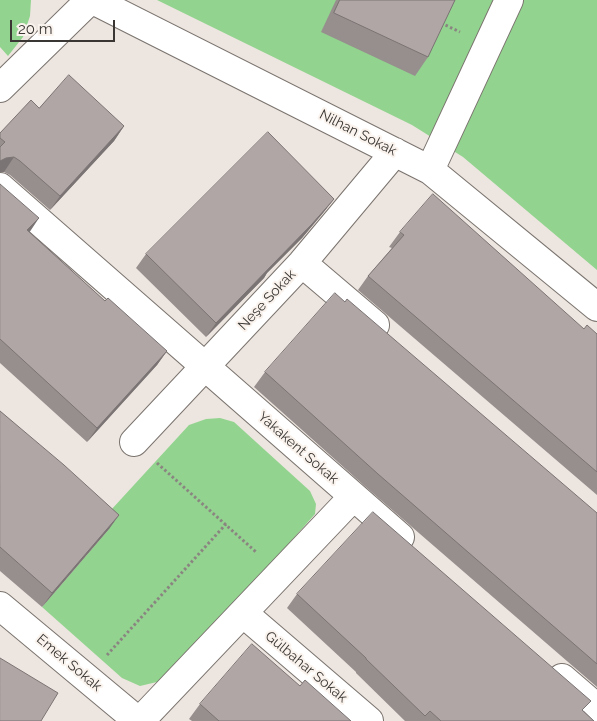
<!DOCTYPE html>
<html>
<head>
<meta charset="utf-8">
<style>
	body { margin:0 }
	#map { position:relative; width:597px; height:721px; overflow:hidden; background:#ede5df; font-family:Raleway,sans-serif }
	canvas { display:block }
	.scale { position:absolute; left:10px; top:20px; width:105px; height:22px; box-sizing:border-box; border:2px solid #393633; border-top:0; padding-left:6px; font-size:15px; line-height:18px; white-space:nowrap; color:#393633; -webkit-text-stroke:4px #faf2ec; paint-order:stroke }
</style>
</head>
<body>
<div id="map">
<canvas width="597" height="721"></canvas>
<div class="scale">20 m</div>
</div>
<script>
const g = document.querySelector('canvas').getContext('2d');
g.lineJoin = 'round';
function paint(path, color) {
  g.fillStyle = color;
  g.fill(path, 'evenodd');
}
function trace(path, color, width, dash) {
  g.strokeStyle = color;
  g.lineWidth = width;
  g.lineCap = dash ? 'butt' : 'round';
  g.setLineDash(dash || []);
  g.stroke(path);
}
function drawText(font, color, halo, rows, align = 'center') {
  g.font = font + ' Raleway,sans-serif';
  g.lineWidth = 4;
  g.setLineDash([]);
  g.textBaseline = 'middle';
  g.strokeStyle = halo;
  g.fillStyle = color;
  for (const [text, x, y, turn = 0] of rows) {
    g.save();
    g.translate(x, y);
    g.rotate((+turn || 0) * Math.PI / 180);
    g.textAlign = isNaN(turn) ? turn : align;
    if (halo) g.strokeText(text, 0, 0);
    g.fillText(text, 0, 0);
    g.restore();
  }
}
paint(new Path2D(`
	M 0,0 L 31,0 L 30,16 L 23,37 L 8,56 L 0,47 Z
	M 157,0 L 597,0 L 597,270 L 463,157 L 412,125 Z
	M 220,418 L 234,422 L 310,491 L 316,504 L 315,514 L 183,663 L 161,681 L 140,686 L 122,678 L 42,607 L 109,529 L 100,522 L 189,425 L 206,419 Z`), '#92d48f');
const minor = new Path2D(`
	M 93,0 L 430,170 L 597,307
	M 0,88 L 90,0
	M 430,170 L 509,0
	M 0,187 L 400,537
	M 302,263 L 375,325
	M 134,442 L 302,263 L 395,152
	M 0,606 L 138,721
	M 243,613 L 369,721
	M 562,678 L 597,708
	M 140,721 L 353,497`);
trace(minor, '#7a736e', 30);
trace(new Path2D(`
	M 441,23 L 460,32
	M 157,463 L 256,552
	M 107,655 L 226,524`), '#8b8581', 3, [2.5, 2.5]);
trace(minor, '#fff', 28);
paint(new Path2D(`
	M 336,0 L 455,0 L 428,57 L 415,76 L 321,32 Z
	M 39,108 L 124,126 L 114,141 L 50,210 L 10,175 L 4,172 L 0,172 L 0,133 Z
	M 0,184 L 29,232 L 105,301 L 167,351 L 157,365 L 87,442 L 0,363 Z
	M 334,199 L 323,213 L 302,238 L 267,273 L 264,278 L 206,337 L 136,268 L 146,254 Z
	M 400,232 L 584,329 L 597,334 L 597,495 L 358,290 L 368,276 L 392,248 L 389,247 Z
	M 265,372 L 597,513 L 597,687 L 368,489 L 254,387 Z
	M 0,411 L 119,515 L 109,529 L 42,607 L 0,571 Z
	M 297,594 L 584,711 L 594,721 L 405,721 L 356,673 L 356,672 L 287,608 Z
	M 300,686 L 351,721 L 192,721 L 189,719 L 200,704 Z`), '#978f8e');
paint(new Path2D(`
	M 124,126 L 114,141 L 50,210 L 60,196 Z
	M 14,157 L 4,172 L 0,172 L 0,161 L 6,158 Z
	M 334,199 L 323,213 L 302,238 L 267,273 L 264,278 L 206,337 L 216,323 Z
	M 39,218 L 29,233 L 27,230 Z
	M 167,351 L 157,365 L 87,442 L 97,428 Z
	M 119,515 L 109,529 L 42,607 L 52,593 Z`), '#7b7474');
const building = new Path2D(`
	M 340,0 L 455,0 L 428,57 L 334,13 Z
	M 69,75 L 124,126 L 60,196 L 20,161 L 14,157 L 6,158 L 0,161 L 0,147 L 5,142 L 0,138 L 0,133 L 31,100 L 39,108 Z
	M 268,132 L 334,199 L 312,224 L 274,263 L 216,323 L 146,254 Z
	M 0,184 L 39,218 L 27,230 L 105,301 L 108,298 L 167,351 L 97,428 L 0,339 Z
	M 433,194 L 584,329 L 587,325 L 597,334 L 597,472 L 368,276 L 404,235 L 400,232 Z
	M 335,293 L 345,302 L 347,299 L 597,513 L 597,664 L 378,474 L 265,372 Z
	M 0,411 L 64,465 L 119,515 L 52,593 L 0,547 Z
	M 373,512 L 591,701 L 582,710 L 594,721 L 441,721 L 430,711 L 425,716 L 366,659 L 366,658 L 297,594 Z
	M 252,644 L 300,686 L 305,680 L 351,721 L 219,721 L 200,704 Z
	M 0,658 L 58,693 L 41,721 L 0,721 Z`);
paint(building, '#b0a6a5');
trace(building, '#7b7474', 1);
drawText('14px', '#393633', '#faf2ec', [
	["Nilhan Sokak",358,133,27],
	["Neşe Sokak",267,300,-47],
	["Yakakent Sokak",298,448,41],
	["Emek Sokak",69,663,40],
	["Gülbahar Sokak",306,667,40]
]);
</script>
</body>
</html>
